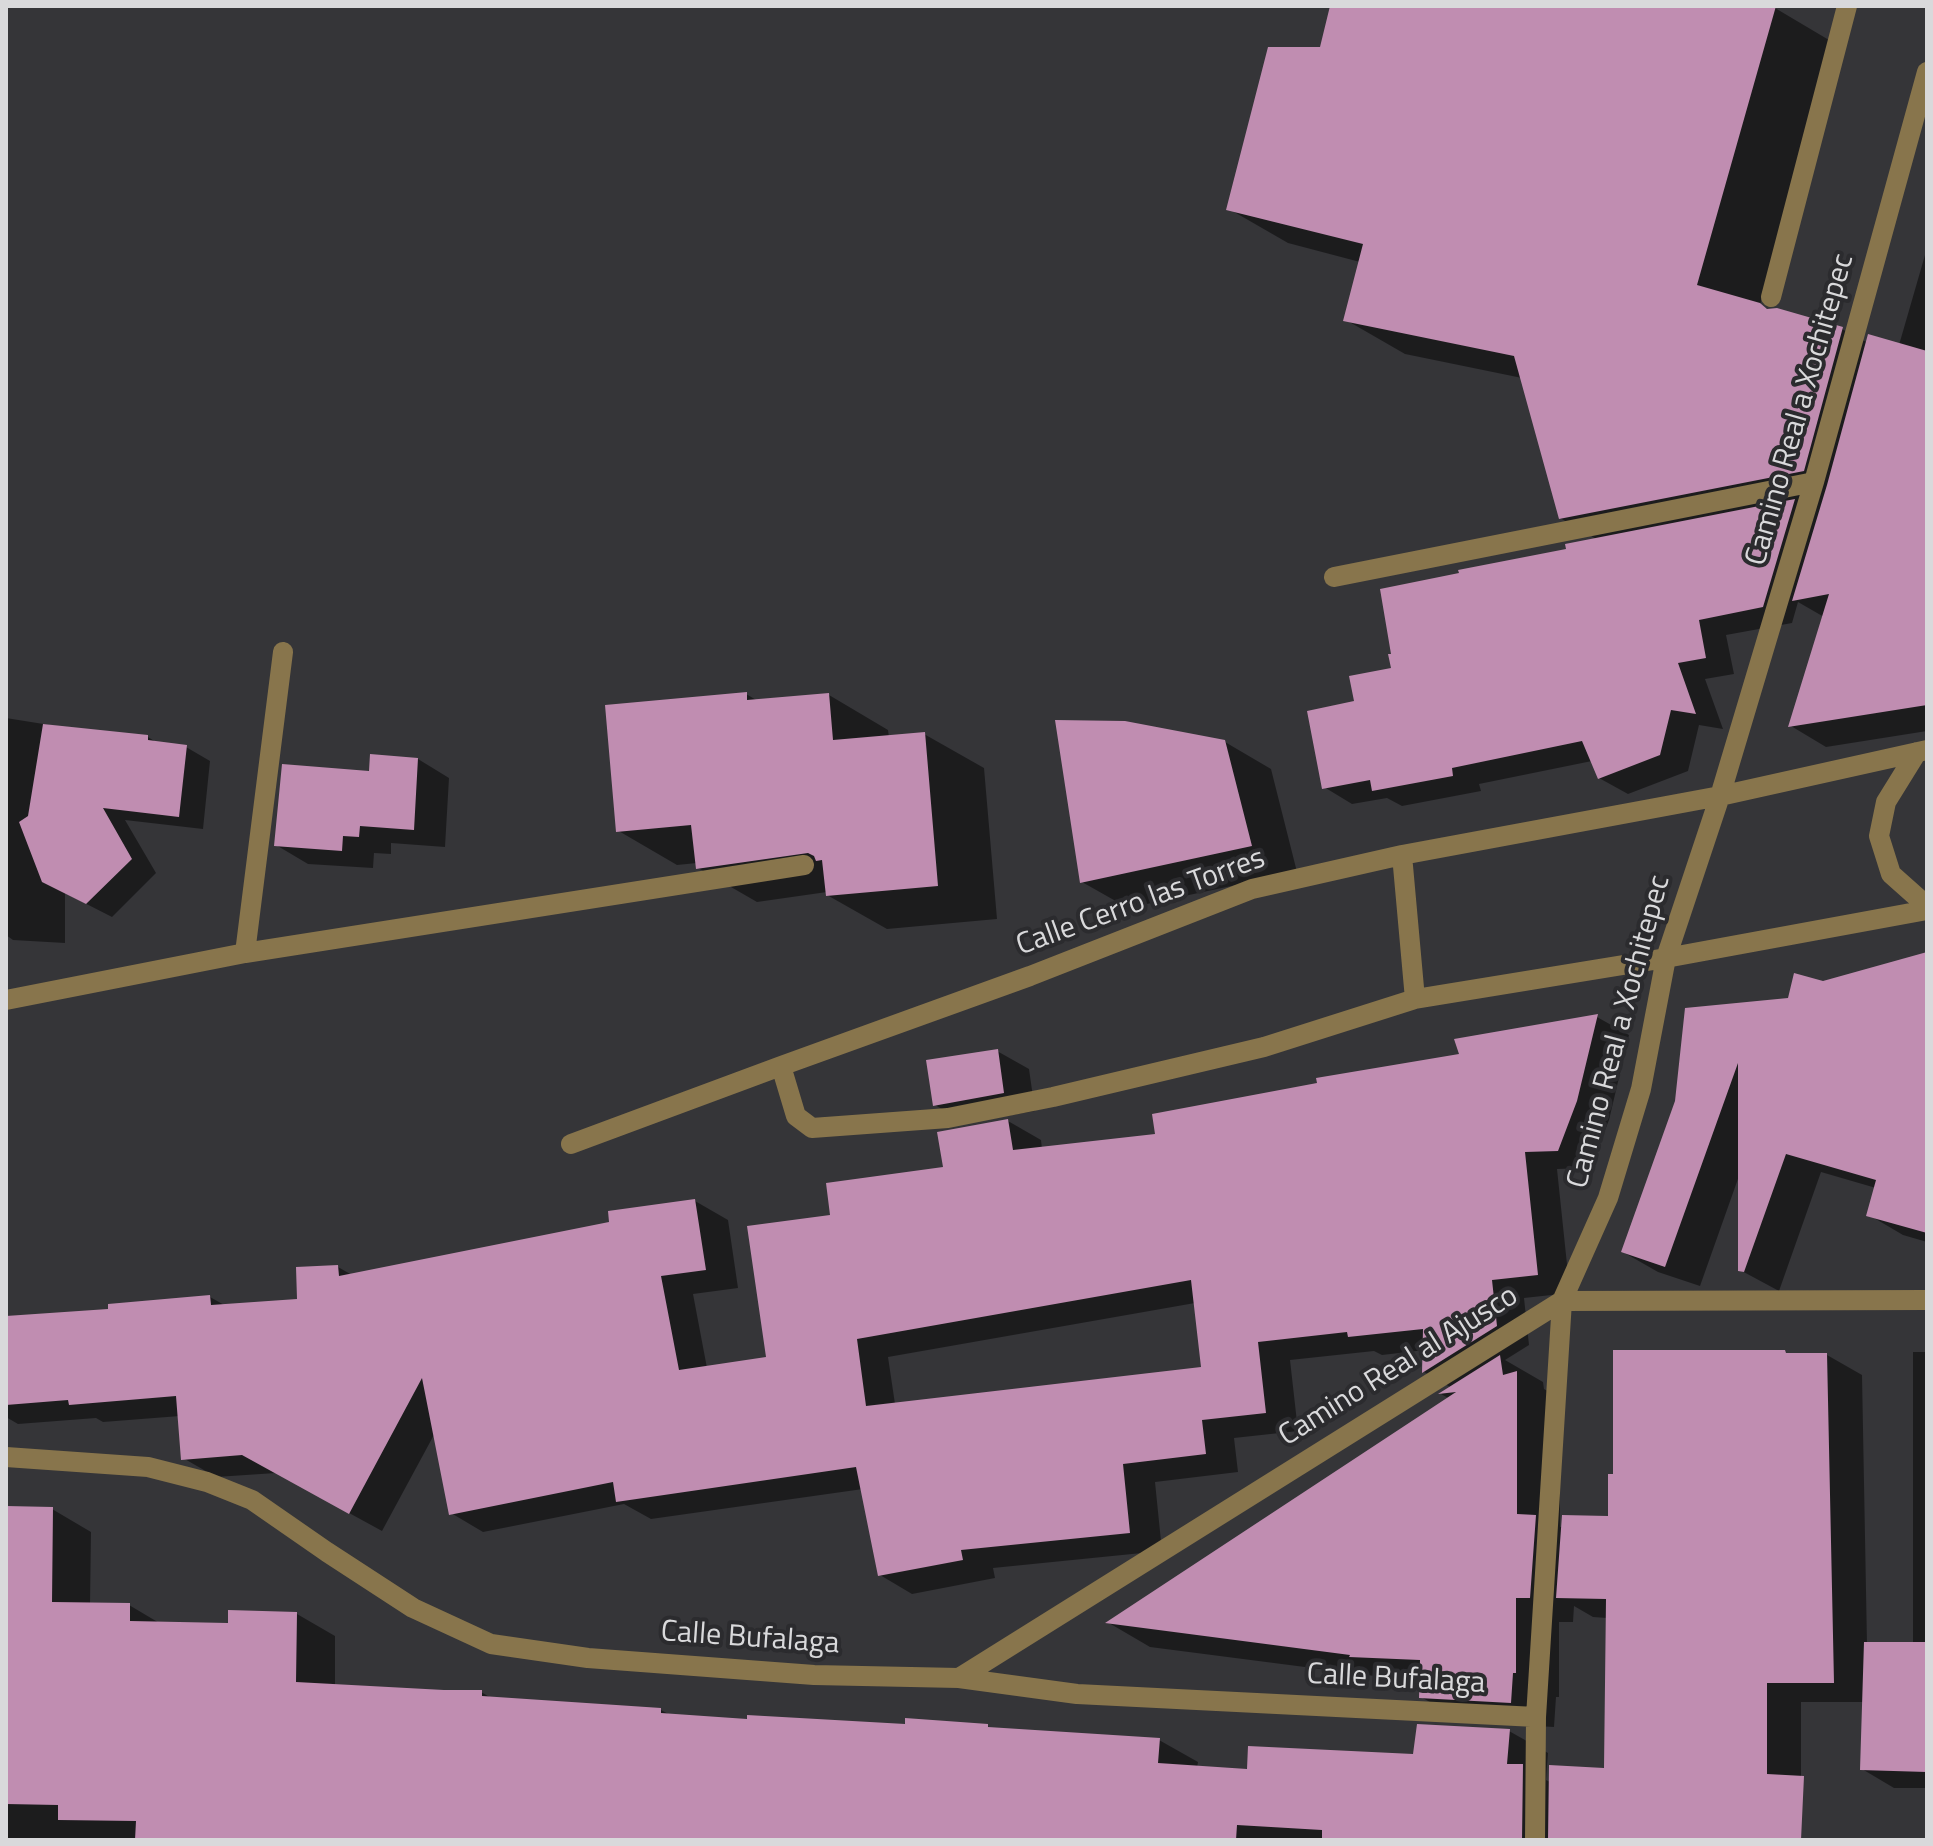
<!DOCTYPE html>
<html>
<head>
<meta charset="utf-8">
<style>
	body { margin:0 }
	#map { position:relative; width:1933px; height:1846px; overflow:hidden; background:#353538; font-family:"Titillium Web",sans-serif }
	canvas { display:block }
	.frame { position:absolute; inset:0; border:8px solid #d9d9db; pointer-events:none }
</style>
</head>
<body>
<div id="map">
<canvas width="1933" height="1846"></canvas>
<div class="frame"></div>
</div>
<script>
const g = document.querySelector('canvas').getContext('2d');
g.lineJoin = 'round';
function paint(path, color) {
  g.fillStyle = color;
  g.fill(path, 'evenodd');
}
function trace(path, color, width, dash) {
  g.strokeStyle = color;
  g.lineWidth = width;
  g.lineCap = dash ? 'butt' : 'round';
  g.setLineDash(dash || []);
  g.stroke(path);
}
function drawText(font, color, halo, rows, align = 'center') {
  g.font = font + ' "Titillium Web",sans-serif';
  g.lineWidth = 8;
  g.setLineDash([]);
  g.textBaseline = 'middle';
  g.strokeStyle = halo;
  g.fillStyle = color;
  for (const [text, x, y, turn = 0] of rows) {
    g.save();
    g.translate(x, y);
    g.rotate((+turn || 0) * Math.PI / 180);
    g.textAlign = isNaN(turn) ? turn : align;
    if (halo) g.strokeText(text, 0, 0);
    g.fillText(text, 0, 0);
    g.restore();
  }
}
paint(new Path2D(`
	M 1332,6 L 1767,6 L 1775,8 L 1834,43 L 1760,305 L 1770,311 L 1842,329 L 1868,343 L 1899,345 L 1925,255 L 1927,256 L 1927,731 L 1826,747 L 1791,726 L 1824,617 L 1798,602 L 1792,623 L 1726,635 L 1734,674 L 1705,679 L 1723,729 L 1699,725 L 1688,771 L 1628,794 L 1599,778 L 1592,761 L 1479,784 L 1481,791 L 1402,806 L 1387,798 L 1352,804 L 1324,787 L 1356,703 L 1393,669 L 1569,550 L 1598,540 L 1560,518 L 1522,378 L 1405,354 L 1346,320 L 1360,262 L 1288,243 L 1229,209 L 1322,49 Z
	M 746,694 L 758,701 L 829,695 L 888,730 L 889,737 L 924,734 L 984,768 L 997,919 L 887,929 L 827,895 L 827,892 L 757,902 L 698,868 L 697,863 L 677,865 L 617,830 Z
	M 6,718 L 81,730 L 148,737 L 159,744 L 186,747 L 210,761 L 203,829 L 125,820 L 156,873 L 112,917 L 65,893 L 65,943 L 13,940 L 6,935 Z
	M 1225,742 L 1271,769 L 1297,872 L 1128,908 L 1082,882 Z
	M 418,759 L 449,778 L 445,847 L 391,843 L 391,854 L 374,853 L 373,868 L 308,864 L 276,845 L 371,773 Z
	M 1927,953 L 1927,1242 L 1903,1235 L 1869,1215 L 1876,1188 L 1821,1172 L 1779,1291 L 1740,1270 L 1739,1176 L 1700,1286 L 1658,1272 L 1623,1252 L 1677,1101 L 1790,999 L 1823,983 Z
	M 1597,1017 L 1629,1035 L 1609,1120 L 1590,1168 L 1557,1169 L 1570,1293 L 1524,1298 L 1529,1345 L 1505,1360 L 1543,1382 L 1544,1389 L 1560,1398 L 1560,1527 L 1610,1518 L 1615,1476 L 1790,1355 L 1827,1355 L 1862,1375 L 1867,1644 L 1913,1644 L 1913,1352 L 1927,1352 L 1927,1788 L 1894,1788 L 1862,1769 L 1864,1702 L 1801,1702 L 1801,1787 L 1641,1782 L 1607,1618 L 1593,1617 L 1574,1606 L 1573,1622 L 1559,1622 L 1559,1697 L 1556,1697 L 1554,1727 L 1465,1722 L 1421,1697 L 1421,1682 L 1395,1681 L 1390,1678 L 1150,1647 L 1109,1623 L 1450,1399 L 1441,1394 L 1452,1388 L 1424,1372 L 1425,1350 L 1382,1355 L 1374,1351 L 1290,1360 L 1298,1431 L 1234,1438 L 1238,1472 L 1155,1482 L 1162,1551 L 993,1568 L 995,1578 L 912,1594 L 880,1575 L 863,1489 L 651,1519 L 624,1504 L 483,1532 L 451,1513 L 435,1433 L 382,1531 L 276,1473 L 216,1477 L 183,1458 L 180,1416 L 103,1422 L 96,1418 L 18,1424 L 6,1417 L 6,1318 L 110,1311 L 210,1297 L 226,1306 L 299,1301 L 338,1267 L 352,1275 L 611,1224 L 695,1201 L 728,1220 L 738,1288 L 693,1294 L 707,1368 L 768,1359 L 832,1216 L 945,1168 L 1008,1121 L 1041,1140 L 1042,1149 L 1158,1136 L 1461,1055 ZM 1195,1303 L 1203,1368 L 895,1404 L 888,1357 Z
	M 997,1051 L 1029,1069 L 1035,1111 L 966,1123 L 935,1105 Z
	M 6,1508 L 52,1509 L 91,1532 L 90,1605 L 129,1605 L 161,1624 L 230,1625 L 297,1614 L 335,1636 L 335,1686 L 481,1692 L 493,1699 L 661,1710 L 672,1716 L 748,1721 L 907,1726 L 987,1726 L 993,1729 L 1159,1740 L 1198,1762 L 1197,1768 L 1249,1771 L 1415,1756 L 1509,1731 L 1548,1753 L 1546,1780 L 1550,1782 L 1592,1840 L 6,1840 Z`), '#0007');
paint(new Path2D(`
	M 1330,6 L 1776,6 L 1697,285 L 1760,303 L 1767,309 L 1777,308 L 1843,327 L 1804,471 L 1559,519 L 1514,356 L 1343,321 L 1363,244 L 1226,210 L 1268,47 L 1320,47 Z
	M 1868,334 L 1927,351 L 1927,705 L 1788,727 L 1829,594 L 1792,601 L 1827,485 Z
	M 1795,499 L 1763,607 L 1699,620 L 1706,658 L 1678,663 L 1696,714 L 1671,710 L 1660,755 L 1598,779 L 1582,741 L 1452,768 L 1453,776 L 1372,791 L 1370,780 L 1322,789 L 1307,711 L 1354,701 L 1349,676 L 1391,668 L 1388,654 L 1391,654 L 1380,589 L 1459,573 L 1458,570 L 1566,549 L 1565,544 Z
	M 747,692 L 747,700 L 829,693 L 833,740 L 925,732 L 938,886 L 826,896 L 822,860 L 816,861 L 814,856 L 808,853 L 696,869 L 691,825 L 616,832 L 605,705 Z
	M 1055,720 L 1125,721 L 1225,740 L 1252,846 L 1080,883 Z
	M 43,724 L 148,735 L 148,740 L 187,745 L 179,817 L 103,808 L 132,859 L 86,904 L 42,882 L 19,822 L 28,816 Z
	M 370,754 L 418,758 L 414,830 L 360,826 L 359,837 L 343,836 L 342,851 L 274,846 L 282,764 L 369,771 Z
	M 1927,952 L 1927,1233 L 1866,1216 L 1876,1180 L 1786,1154 L 1744,1272 L 1738,1271 L 1738,1063 L 1665,1267 L 1621,1252 L 1675,1101 L 1685,1008 L 1788,998 L 1794,973 L 1823,981 Z
	M 1598,1014 L 1577,1101 L 1558,1151 L 1525,1152 L 1538,1275 L 1492,1280 L 1497,1326 L 1422,1373 L 1423,1329 L 1348,1337 L 1347,1332 L 1258,1342 L 1266,1413 L 1202,1420 L 1206,1454 L 1123,1464 L 1130,1533 L 961,1550 L 963,1560 L 878,1576 L 856,1467 L 616,1502 L 613,1482 L 449,1515 L 422,1378 L 349,1514 L 242,1455 L 181,1460 L 176,1396 L 69,1405 L 68,1400 L 6,1405 L 6,1316 L 108,1309 L 108,1304 L 210,1295 L 211,1305 L 297,1299 L 296,1267 L 338,1265 L 339,1276 L 609,1222 L 608,1211 L 695,1199 L 706,1270 L 661,1276 L 679,1370 L 766,1357 L 747,1226 L 830,1215 L 826,1183 L 943,1167 L 937,1132 L 1008,1119 L 1013,1150 L 1155,1134 L 1152,1114 L 1317,1083 L 1316,1078 L 1459,1054 L 1454,1039 ZM 1191,1280 L 1201,1367 L 866,1406 L 857,1339 Z
	M 998,1049 L 1004,1093 L 933,1106 L 926,1060 Z
	M 1613,1350 L 1785,1350 L 1786,1353 L 1827,1353 L 1834,1683 L 1767,1683 L 1767,1774 L 1804,1776 L 1801,1840 L 1548,1840 L 1549,1765 L 1604,1768 L 1606,1599 L 1556,1598 L 1562,1515 L 1608,1516 L 1608,1474 L 1613,1474 Z
	M 1500,1355 L 1503,1375 L 1517,1371 L 1517,1514 L 1536,1515 L 1530,1598 L 1516,1598 L 1516,1673 L 1513,1673 L 1511,1703 L 1419,1698 L 1420,1660 L 1349,1657 L 1350,1655 L 1105,1623 L 1456,1392 L 1438,1394 Z
	M 6,1506 L 53,1507 L 52,1602 L 130,1603 L 130,1621 L 228,1623 L 228,1610 L 297,1612 L 296,1682 L 444,1690 L 482,1690 L 482,1696 L 661,1708 L 661,1713 L 747,1719 L 747,1715 L 905,1724 L 905,1718 L 988,1724 L 988,1727 L 1160,1738 L 1158,1763 L 1247,1769 L 1248,1746 L 1413,1754 L 1417,1724 L 1510,1729 L 1507,1764 L 1523,1764 L 1522,1840 L 1322,1840 L 1322,1830 L 1237,1825 L 1236,1840 L 135,1840 L 136,1821 L 58,1820 L 58,1805 L 6,1804 Z
	M 1864,1642 L 1927,1642 L 1927,1772 L 1860,1770 Z`), '#c08db1');
trace(new Path2D(`
	M 1771,297 L 1847,6
	M 1334,577 L 1814,482
	M 1917,752 L 1886,802 L 1879,836 L 1891,874 L 1927,906
	M 1402,855 L 1415,999
	M 245,953 L 283,652
	M 6,1000 L 245,953 L 804,865
	M 781,1066 L 796,1116 L 812,1128 L 948,1118 L 1053,1097 L 1264,1047 L 1415,999 L 1666,958 L 1927,910
	M 571,1144 L 781,1066 L 1030,976 L 1252,889 L 1402,855 L 1720,796 L 1927,750
	M 6,1457 L 148,1467 L 207,1482 L 252,1500 L 327,1552 L 413,1608 L 491,1644 L 588,1658 L 814,1675 L 959,1678 L 1077,1694 L 1536,1717
	M 959,1678 L 1562,1301 L 1927,1300
	M 1535,1840 L 1536,1717 L 1562,1301 L 1608,1198 L 1641,1089 L 1666,958 L 1720,796 L 1814,482 L 1927,72`), '#88754c', 20);
drawText('30px', '#d9d9db', '#2b2b2e', [
	["Camino Real a Xochitepec",1801,410,-74],
	["Calle Cerro las Torres",1141,903,-20],
	["Camino Real a Xochitepec",1620,1032,-75],
	["Camino Real al Ajusco",1399,1367,-32],
	["Calle Bufalaga",750,1639,4],
	["Calle Bufalaga",1396,1680,3]
]);
</script>
</body>
</html>
